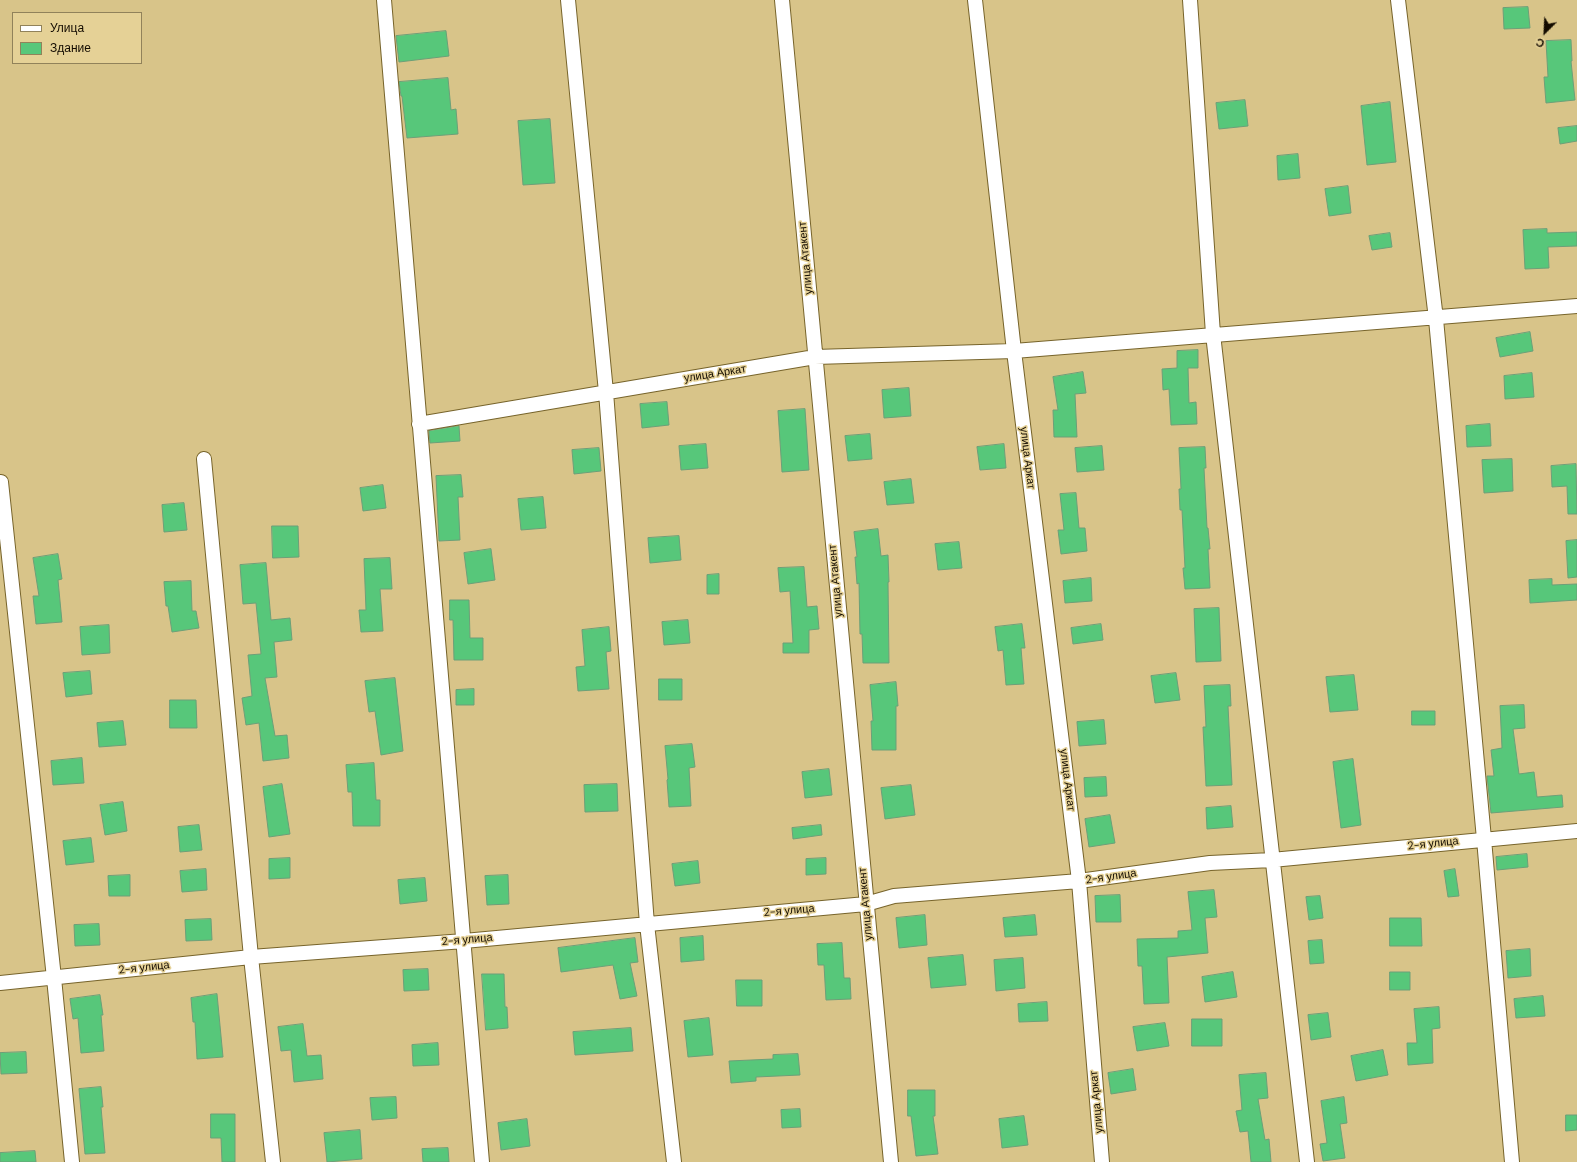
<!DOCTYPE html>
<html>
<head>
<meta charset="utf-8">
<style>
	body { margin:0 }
	#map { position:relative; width:1577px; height:1162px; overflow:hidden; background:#d8c489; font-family:"DM Sans",sans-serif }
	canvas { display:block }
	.legend { position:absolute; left:12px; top:12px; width:130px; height:52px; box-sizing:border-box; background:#e5d196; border:1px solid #91825a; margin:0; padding:5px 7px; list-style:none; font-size:12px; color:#130b00 }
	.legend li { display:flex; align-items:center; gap:8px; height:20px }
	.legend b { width:20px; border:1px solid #91825a }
	.north { position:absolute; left:1525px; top:12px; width:40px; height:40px; -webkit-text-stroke:3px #e5d196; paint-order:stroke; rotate:204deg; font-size:11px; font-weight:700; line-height:16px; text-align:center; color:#130b00 }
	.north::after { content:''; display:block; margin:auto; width:14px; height:18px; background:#130b00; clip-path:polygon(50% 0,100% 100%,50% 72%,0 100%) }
</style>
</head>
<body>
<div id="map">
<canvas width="1577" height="1162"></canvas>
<ul class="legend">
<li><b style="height:5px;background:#fff"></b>Улица</li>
<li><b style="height:11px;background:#57c77a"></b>Здание</li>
</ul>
<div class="north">С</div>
</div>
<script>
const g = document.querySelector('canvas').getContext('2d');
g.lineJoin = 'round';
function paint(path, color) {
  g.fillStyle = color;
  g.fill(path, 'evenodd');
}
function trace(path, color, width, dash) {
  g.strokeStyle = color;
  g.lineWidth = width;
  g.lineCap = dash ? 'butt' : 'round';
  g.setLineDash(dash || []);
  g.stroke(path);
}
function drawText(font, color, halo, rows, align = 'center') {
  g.font = font + ' "DM Sans",sans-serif';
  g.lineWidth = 3;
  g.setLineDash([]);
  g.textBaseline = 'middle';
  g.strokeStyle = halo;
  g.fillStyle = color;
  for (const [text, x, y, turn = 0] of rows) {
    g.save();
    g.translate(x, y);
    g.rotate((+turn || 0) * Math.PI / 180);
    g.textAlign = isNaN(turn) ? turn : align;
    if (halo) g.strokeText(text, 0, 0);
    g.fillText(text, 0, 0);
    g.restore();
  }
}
const building = new Path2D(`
	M 1528,7 L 1530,28 L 1504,29 L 1503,8 Z
	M 446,31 L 449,56 L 399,62 L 396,36 Z
	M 1571,40 L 1572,61 L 1571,61 L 1575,100 L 1546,103 L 1544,77 L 1548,77 L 1546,41 Z
	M 448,78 L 451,110 L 456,109 L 458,134 L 407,138 L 402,96 L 401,96 L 399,82 Z
	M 1245,100 L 1248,126 L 1219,129 L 1216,103 Z
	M 1390,102 L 1396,162 L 1367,165 L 1361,106 Z
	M 550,119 L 555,183 L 523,185 L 518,121 Z
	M 1577,126 L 1577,141 L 1560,144 L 1558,128 Z
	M 1298,154 L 1300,178 L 1278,180 L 1277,156 Z
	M 1348,186 L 1351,213 L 1329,216 L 1325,189 Z
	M 1547,229 L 1547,233 L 1577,232 L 1577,246 L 1548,247 L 1549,268 L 1525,269 L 1523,230 Z
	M 1390,233 L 1392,247 L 1372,250 L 1369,236 Z
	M 1530,332 L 1533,351 L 1500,357 L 1496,338 Z
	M 1198,350 L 1198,368 L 1188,368 L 1189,403 L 1196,402 L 1197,424 L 1171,425 L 1169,389 L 1163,390 L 1162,369 L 1177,368 L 1177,351 Z
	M 1083,372 L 1086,393 L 1075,394 L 1077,437 L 1054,437 L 1053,410 L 1058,410 L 1053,377 Z
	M 1532,373 L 1534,397 L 1505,399 L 1504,376 Z
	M 909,388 L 911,416 L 884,418 L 882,390 Z
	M 667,402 L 669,425 L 642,428 L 640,404 Z
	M 805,409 L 809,470 L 782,472 L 778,411 Z
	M 1490,424 L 1491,446 L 1467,447 L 1466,426 Z
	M 459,426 L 460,441 L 430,443 L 429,431 Z
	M 870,434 L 872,459 L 848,461 L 845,436 Z
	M 706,444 L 708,468 L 681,470 L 679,446 Z
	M 1004,444 L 1006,468 L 980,470 L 977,447 Z
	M 1102,446 L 1104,470 L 1077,472 L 1075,448 Z
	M 1205,447 L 1206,468 L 1204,468 L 1207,528 L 1208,528 L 1210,549 L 1208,549 L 1210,588 L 1185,589 L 1183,568 L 1185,568 L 1182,510 L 1180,510 L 1179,489 L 1181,489 L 1179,448 Z
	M 599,448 L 601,471 L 574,474 L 572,450 Z
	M 1512,459 L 1513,491 L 1484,493 L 1482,460 Z
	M 1576,464 L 1577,514 L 1568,514 L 1567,486 L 1552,487 L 1551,466 Z
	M 461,475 L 463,497 L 458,497 L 460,540 L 439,541 L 436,476 Z
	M 911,479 L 914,503 L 887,505 L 884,482 Z
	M 383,485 L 386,508 L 363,511 L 360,488 Z
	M 1076,493 L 1079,528 L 1085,528 L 1087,551 L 1061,554 L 1058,530 L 1064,530 L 1060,494 Z
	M 543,497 L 546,528 L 521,530 L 518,499 Z
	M 184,503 L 187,530 L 164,532 L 162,505 Z
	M 272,526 L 298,526 L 299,557 L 273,558 Z
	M 878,529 L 881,556 L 888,555 L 889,582 L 888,582 L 889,663 L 863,663 L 862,634 L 860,634 L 859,583 L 857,584 L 855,557 L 857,557 L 854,532 Z
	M 679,536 L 681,560 L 650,563 L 648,538 Z
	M 1577,540 L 1577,577 L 1568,578 L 1566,541 Z
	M 959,542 L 962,568 L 938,570 L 935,544 Z
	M 491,549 L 495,580 L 468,584 L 464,553 Z
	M 58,554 L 62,579 L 58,580 L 62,622 L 36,624 L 33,596 L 39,596 L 33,558 Z
	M 390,558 L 392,589 L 380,589 L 383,631 L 361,632 L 359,610 L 366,610 L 364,559 Z
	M 266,563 L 271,620 L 290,618 L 292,640 L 274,642 L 277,677 L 265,678 L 275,736 L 287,735 L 289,758 L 263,761 L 259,723 L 246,725 L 242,698 L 252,696 L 248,655 L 261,654 L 256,603 L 243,604 L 240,565 Z
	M 804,567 L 807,607 L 817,606 L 819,629 L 809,630 L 809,653 L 783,653 L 783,643 L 793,643 L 790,591 L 780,592 L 778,568 Z
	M 719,574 L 719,594 L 707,594 L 707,575 Z
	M 1091,578 L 1092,601 L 1065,603 L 1063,581 Z
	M 1552,579 L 1552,585 L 1577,584 L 1577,600 L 1530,603 L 1529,580 Z
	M 191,581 L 192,611 L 196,611 L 199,628 L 172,632 L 168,606 L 166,606 L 164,582 Z
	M 450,600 L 469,600 L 470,638 L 483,638 L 483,660 L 454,660 L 453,620 L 450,620 Z
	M 1219,608 L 1221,661 L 1196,662 L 1194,609 Z
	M 688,620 L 690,643 L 664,645 L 662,622 Z
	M 1022,624 L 1025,648 L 1021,648 L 1024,684 L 1006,685 L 1003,650 L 998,651 L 995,627 Z
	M 1101,624 L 1103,640 L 1073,644 L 1071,628 Z
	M 109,625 L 110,653 L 82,655 L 80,627 Z
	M 609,627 L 611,651 L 606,652 L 609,689 L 578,691 L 576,667 L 585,666 L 582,630 Z
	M 90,671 L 92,694 L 66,697 L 63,673 Z
	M 1176,673 L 1180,700 L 1155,703 L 1151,676 Z
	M 1354,675 L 1358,710 L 1330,712 L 1326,677 Z
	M 395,678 L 403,751 L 381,755 L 375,711 L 369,712 L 365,681 Z
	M 659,679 L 682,679 L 682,700 L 659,700 Z
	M 896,682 L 898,706 L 896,706 L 896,750 L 872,750 L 871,721 L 873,721 L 870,685 Z
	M 1230,685 L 1231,706 L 1228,706 L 1232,785 L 1206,786 L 1203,727 L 1206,727 L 1204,686 Z
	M 474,689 L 474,705 L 456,705 L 456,690 Z
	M 170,700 L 196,700 L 197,728 L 170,728 Z
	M 1524,705 L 1525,728 L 1513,729 L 1519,774 L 1534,772 L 1537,797 L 1562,795 L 1563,807 L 1491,813 L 1487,776 L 1494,776 L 1491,750 L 1502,748 L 1500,706 Z
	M 1412,711 L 1435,711 L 1435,725 L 1412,725 Z
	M 1104,720 L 1106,744 L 1079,746 L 1077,722 Z
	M 123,721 L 126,745 L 99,747 L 97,723 Z
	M 692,744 L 695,767 L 689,768 L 691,806 L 669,807 L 667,780 L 668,779 L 665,746 Z
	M 82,758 L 84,783 L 53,785 L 51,761 Z
	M 1353,759 L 1361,825 L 1341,828 L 1333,762 Z
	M 374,763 L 376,800 L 380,800 L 380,826 L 353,826 L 352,792 L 348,792 L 346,765 Z
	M 829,769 L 832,795 L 805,798 L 802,772 Z
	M 1106,777 L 1107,796 L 1085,797 L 1084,778 Z
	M 282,784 L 290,834 L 269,837 L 263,787 Z
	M 617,784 L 618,811 L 585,812 L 584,785 Z
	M 911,785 L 915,815 L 885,819 L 881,788 Z
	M 123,802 L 127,831 L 105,835 L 100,805 Z
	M 1231,806 L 1233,827 L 1207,829 L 1206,808 Z
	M 1110,815 L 1115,843 L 1089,847 L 1085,819 Z
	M 199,825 L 202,850 L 180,852 L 178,827 Z
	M 821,825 L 822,835 L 793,839 L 792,828 Z
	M 91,838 L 94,862 L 66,865 L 63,841 Z
	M 1527,854 L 1528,867 L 1497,870 L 1496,857 Z
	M 290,858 L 290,878 L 269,879 L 269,859 Z
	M 826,858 L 826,874 L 806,875 L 806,859 Z
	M 698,861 L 700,883 L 675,886 L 672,864 Z
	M 206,869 L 207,890 L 182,892 L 180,871 Z
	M 1455,869 L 1459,896 L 1448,897 L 1444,871 Z
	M 130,875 L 130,896 L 109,896 L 108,876 Z
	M 508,875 L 509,904 L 487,905 L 485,876 Z
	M 425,878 L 427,901 L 400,904 L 398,880 Z
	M 1214,890 L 1217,917 L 1205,918 L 1208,953 L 1167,957 L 1169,1003 L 1144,1004 L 1142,966 L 1138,966 L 1137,939 L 1178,938 L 1178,931 L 1192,930 L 1188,892 Z
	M 1120,895 L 1121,922 L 1096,922 L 1095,896 Z
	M 1320,896 L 1323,918 L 1309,920 L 1306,897 Z
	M 925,915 L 927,945 L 899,948 L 896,918 Z
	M 1035,915 L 1037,935 L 1005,937 L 1003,918 Z
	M 1390,918 L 1421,918 L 1422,946 L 1390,946 Z
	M 211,919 L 212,940 L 186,941 L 185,920 Z
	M 99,924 L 100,945 L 75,946 L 74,925 Z
	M 703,936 L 704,960 L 681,962 L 680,938 Z
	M 635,938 L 638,962 L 630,963 L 637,996 L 620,999 L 613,965 L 561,972 L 558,948 Z
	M 1322,940 L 1324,963 L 1310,964 L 1308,941 Z
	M 842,943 L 844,978 L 850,978 L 851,999 L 826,1000 L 824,965 L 818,965 L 817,944 Z
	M 1530,949 L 1531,976 L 1508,978 L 1506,951 Z
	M 963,955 L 966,985 L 931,988 L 928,958 Z
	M 1023,958 L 1025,988 L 996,991 L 994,960 Z
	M 428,969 L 429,990 L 404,991 L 403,970 Z
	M 1233,972 L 1237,997 L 1205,1002 L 1202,977 Z
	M 1390,972 L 1410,972 L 1410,990 L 1390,990 Z
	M 482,974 L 504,974 L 505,1007 L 507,1007 L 508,1028 L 486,1030 Z
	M 736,980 L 762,980 L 762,1006 L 737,1006 Z
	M 217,994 L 223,1057 L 197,1059 L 195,1022 L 193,1022 L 191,998 Z
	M 100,995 L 103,1015 L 101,1015 L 104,1051 L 81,1053 L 78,1018 L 73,1019 L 70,999 Z
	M 1543,996 L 1545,1016 L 1516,1018 L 1514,999 Z
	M 1047,1002 L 1048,1021 L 1019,1022 L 1018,1004 Z
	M 1439,1007 L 1440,1028 L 1432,1029 L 1433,1063 L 1408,1065 L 1407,1043 L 1417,1043 L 1414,1009 Z
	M 1328,1013 L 1331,1037 L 1311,1040 L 1308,1015 Z
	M 709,1018 L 713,1055 L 688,1057 L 684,1021 Z
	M 1192,1019 L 1222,1019 L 1222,1046 L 1192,1046 Z
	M 1165,1023 L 1169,1046 L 1137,1051 L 1133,1027 Z
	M 303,1024 L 307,1056 L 321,1055 L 323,1079 L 294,1082 L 291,1050 L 281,1051 L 278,1027 Z
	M 631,1028 L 633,1051 L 575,1055 L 573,1032 Z
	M 438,1043 L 439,1065 L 413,1066 L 412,1045 Z
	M 1383,1050 L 1388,1075 L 1356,1081 L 1351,1056 Z
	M 26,1052 L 27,1073 L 1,1074 L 0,1053 Z
	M 798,1054 L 800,1075 L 756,1077 L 756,1081 L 731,1083 L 729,1061 L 773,1059 L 773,1055 Z
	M 1133,1069 L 1136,1090 L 1111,1094 L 1108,1073 Z
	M 1266,1073 L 1268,1098 L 1258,1099 L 1265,1140 L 1269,1139 L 1271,1162 L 1251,1162 L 1248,1131 L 1240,1132 L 1236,1111 L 1242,1110 L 1239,1075 Z
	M 101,1087 L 103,1107 L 101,1107 L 105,1153 L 85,1154 L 79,1089 Z
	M 908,1090 L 935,1090 L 935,1116 L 933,1116 L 938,1154 L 916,1156 L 911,1116 L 908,1116 Z
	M 396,1097 L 397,1118 L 372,1120 L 370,1098 Z
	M 1344,1097 L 1347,1123 L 1340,1124 L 1345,1158 L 1323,1161 L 1320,1144 L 1327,1143 L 1321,1101 Z
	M 800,1109 L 801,1127 L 782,1128 L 781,1110 Z
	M 211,1114 L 235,1114 L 235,1162 L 222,1162 L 221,1138 L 211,1138 Z
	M 1566,1115 L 1577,1115 L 1577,1130 L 1566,1131 Z
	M 1024,1116 L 1028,1145 L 1002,1148 L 999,1119 Z
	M 527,1119 L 530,1146 L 501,1150 L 498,1123 Z
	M 360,1130 L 362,1159 L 327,1162 L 324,1133 Z
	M 448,1148 L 449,1162 L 423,1162 L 422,1149 Z
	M 35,1151 L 36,1162 L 0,1162 L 0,1153 Z`);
paint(building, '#57c77a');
trace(building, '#6c9f78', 1);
const minor = new Path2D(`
	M 384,0 L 482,1162
	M 568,0 L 606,392 L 647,924 L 674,1162
	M 782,0 L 891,1162
	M 975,0 L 1014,351 L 1577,306
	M 1190,0 L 1213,334 L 1307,1162
	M 1398,0 L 1436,319 L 1484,839 L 1512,1162
	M 419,424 L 815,357 L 1014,351 L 1079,881 L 1102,1162
	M 204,459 L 251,957 L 273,1162
	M 1,482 L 54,978 L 72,1162
	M 0,983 L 251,957 L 464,941 L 866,904 L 894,896 L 1079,881 L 1210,863 L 1272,860 L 1577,831`);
trace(minor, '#77642b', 16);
trace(minor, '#fff', 14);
drawText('11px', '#130b00', '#e5d196', [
	["улица Атакент",806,258,-95],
	["улица Аркат",715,374,-9],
	["улица Аркат",1027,458,83],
	["улица Атакент",836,581,-95],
	["улица Аркат",1067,780,83],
	["2-я улица",1433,844,-6],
	["2-я улица",1111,877,-8],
	["улица Атакент",866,904,-95],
	["2-я улица",789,911,-5],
	["2-я улица",467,940,-5],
	["2-я улица",144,968,-6],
	["улица Аркат",1097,1102,-95]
]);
</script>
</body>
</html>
